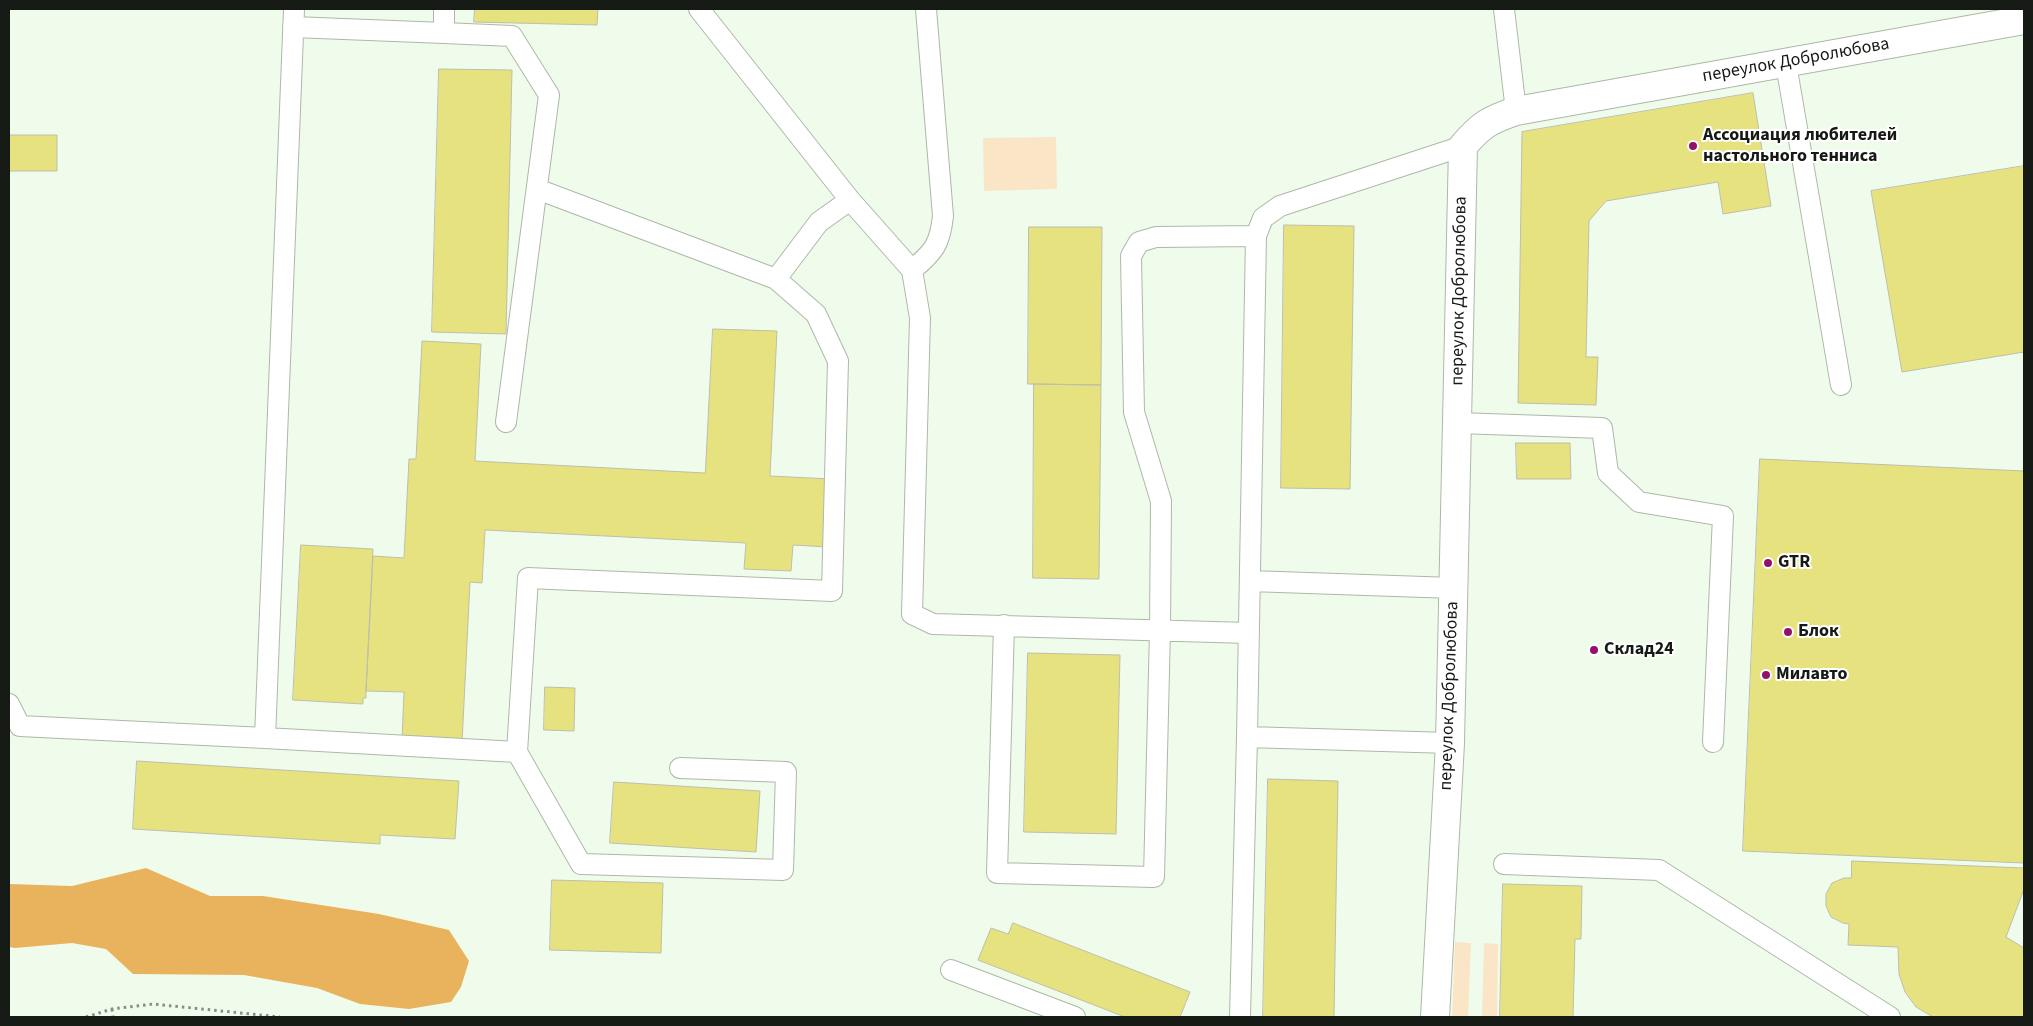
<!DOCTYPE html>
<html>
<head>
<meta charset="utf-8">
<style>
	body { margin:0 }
	#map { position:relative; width:2033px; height:1026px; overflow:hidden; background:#f0fceb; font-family:"Source Sans 3",sans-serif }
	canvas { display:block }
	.frame { position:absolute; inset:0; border:10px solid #161a15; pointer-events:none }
</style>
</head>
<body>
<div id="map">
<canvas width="2033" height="1026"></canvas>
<div class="frame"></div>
</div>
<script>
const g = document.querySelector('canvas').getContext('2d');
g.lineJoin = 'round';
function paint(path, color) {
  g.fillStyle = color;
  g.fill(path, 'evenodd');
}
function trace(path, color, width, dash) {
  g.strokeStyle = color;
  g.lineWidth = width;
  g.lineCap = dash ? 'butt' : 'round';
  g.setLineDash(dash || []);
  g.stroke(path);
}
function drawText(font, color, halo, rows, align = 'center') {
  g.font = font + ' "Source Sans 3",sans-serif';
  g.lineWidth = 4;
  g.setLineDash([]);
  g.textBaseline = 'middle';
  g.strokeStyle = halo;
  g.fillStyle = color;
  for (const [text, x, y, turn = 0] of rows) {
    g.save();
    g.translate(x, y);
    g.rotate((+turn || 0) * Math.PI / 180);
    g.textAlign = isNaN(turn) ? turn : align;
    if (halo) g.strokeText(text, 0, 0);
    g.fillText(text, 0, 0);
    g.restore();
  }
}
paint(new Path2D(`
	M 1056,137 L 1057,189 L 984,191 L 983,138 Z
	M 1455,942 L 1471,943 L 1468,1017 L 1452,1017 Z
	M 1484,943 L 1498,944 L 1497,1017 L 1482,1017 Z`), '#fbe5c7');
paint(new Path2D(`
	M 146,868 L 210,896 L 263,896 L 379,914 L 449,930 L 469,961 L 461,987 L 451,1002 L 409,1009 L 360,1004 L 317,988 L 244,975 L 133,974 L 106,949 L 72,943 L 15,948 L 9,947 L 9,884 L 72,886 Z`), '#e9b25d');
const building = new Path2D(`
	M 475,9 L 598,9 L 597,25 L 474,22 Z
	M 439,69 L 512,70 L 506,334 L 432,332 Z
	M 1753,93 L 1771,206 L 1723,214 L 1718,182 L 1606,201 L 1589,221 L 1586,357 L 1598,357 L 1596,405 L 1518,403 L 1522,132 Z
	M 10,135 L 57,135 L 57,171 L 10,171 Z
	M 2024,166 L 2024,352 L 1902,372 L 1871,191 Z
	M 1284,225 L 1354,226 L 1350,489 L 1281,488 Z
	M 1029,227 L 1102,227 L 1101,385 L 1028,384 Z
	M 713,329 L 777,331 L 770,476 L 831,479 L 827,547 L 793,545 L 791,571 L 744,569 L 746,543 L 485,530 L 482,583 L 470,582 L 462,743 L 402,740 L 404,692 L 366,691 L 373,556 L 404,558 L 409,459 L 416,459 L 422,341 L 481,344 L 475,461 L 705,473 Z
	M 1034,384 L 1101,385 L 1099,579 L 1033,578 Z
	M 1516,443 L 1570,443 L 1571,479 L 1517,479 Z
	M 1760,459 L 2024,471 L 2024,863 L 1743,851 Z
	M 301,545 L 373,549 L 366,691 L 366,698 L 363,698 L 363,704 L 293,700 Z
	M 1028,653 L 1120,655 L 1116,834 L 1024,832 Z
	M 545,687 L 575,688 L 574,731 L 544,730 Z
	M 137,761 L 459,781 L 455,839 L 380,835 L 380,844 L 133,829 Z
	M 1268,779 L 1338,781 L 1334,1017 L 1263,1017 Z
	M 614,782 L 760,791 L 756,852 L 610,843 Z
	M 1852,861 L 2024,868 L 2024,889 L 2006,937 L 2024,948 L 2024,1017 L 1933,1017 L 1916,1007 L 1905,992 L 1899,974 L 1898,947 L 1848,945 L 1849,924 L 1843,923 L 1831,917 L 1826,906 L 1826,894 L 1832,883 L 1844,878 L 1851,878 Z
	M 552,880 L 663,883 L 661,953 L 550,950 Z
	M 1503,884 L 1582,886 L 1581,939 L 1575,939 L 1573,1017 L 1500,1017 Z
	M 1013,923 L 1190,992 L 1180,1017 L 1125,1017 L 978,960 L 991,928 L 1008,934 Z`);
paint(building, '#e6e280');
trace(building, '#bebeab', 1);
const service = new Path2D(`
	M 699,9 L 850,200 L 912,270 L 920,318 L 912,614 L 933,624 L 1249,633
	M 1504,9 L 1516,111
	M 293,27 L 444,33 L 444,9
	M 444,33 L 512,36 L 549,95 L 506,422
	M 1786,64 L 1841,385
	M 912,270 C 934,252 940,244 943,216 L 926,9
	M 776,279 L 819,222 L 850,200
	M 1458,423 L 1602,428 L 1608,473 L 1639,502 L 1723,516 L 1713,742
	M 1250,581 L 1453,588
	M 1004,625 L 997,873 L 1154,877 L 1160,630 L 1161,501 L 1134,412 L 1131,256 L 1139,242 L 1156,237 L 1256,236
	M 9,704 L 20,726 L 265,738 L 294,9
	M 1247,737 L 1256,236 L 1263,218 L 1280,206 L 1463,146
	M 265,738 L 517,752 L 528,578 L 832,591 L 838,361 L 816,314 L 776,279 L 537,189
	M 517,752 L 581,864 L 783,870 L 786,772 L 680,768
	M 1504,864 L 1659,870 L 1890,1017
	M 951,970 L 1075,1017
	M 1240,1017 L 1247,737 L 1450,743`);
const tertiary = new Path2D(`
	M 1435,1017 L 1450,743 L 1463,146 C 1481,125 1489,120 1516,111 L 2024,20`);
trace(service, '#adb8a8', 22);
trace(tertiary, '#adb8a8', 30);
trace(new Path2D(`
	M 112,1009 L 113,1017
	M 86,1017 L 112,1009 L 153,1004 L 280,1017`), '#868e83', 3, [2.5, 4]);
trace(service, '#fff', 20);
trace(tertiary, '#fff', 28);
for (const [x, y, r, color] of [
	[1693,146,5,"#951068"],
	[1768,563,5,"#951068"],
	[1788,632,5,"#951068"],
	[1594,650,5,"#951068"],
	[1766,675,5,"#951068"]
]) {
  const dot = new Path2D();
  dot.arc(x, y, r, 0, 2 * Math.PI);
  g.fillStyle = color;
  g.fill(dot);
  trace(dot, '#fff', 2);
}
drawText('18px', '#161a15', '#fff', [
	["переулок Добролюбова",1796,61,-10],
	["переулок Добролюбова",1460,291,-89],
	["переулок Добролюбова",1450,696,-88]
]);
drawText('bold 18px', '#161a15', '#fff', [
	["Ассоциация любителей",1703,136],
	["настольного тенниса",1703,157],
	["GTR",1778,563],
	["Блок",1798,632],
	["Склад24",1604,650],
	["Милавто",1776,675]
], 'left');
</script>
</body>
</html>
